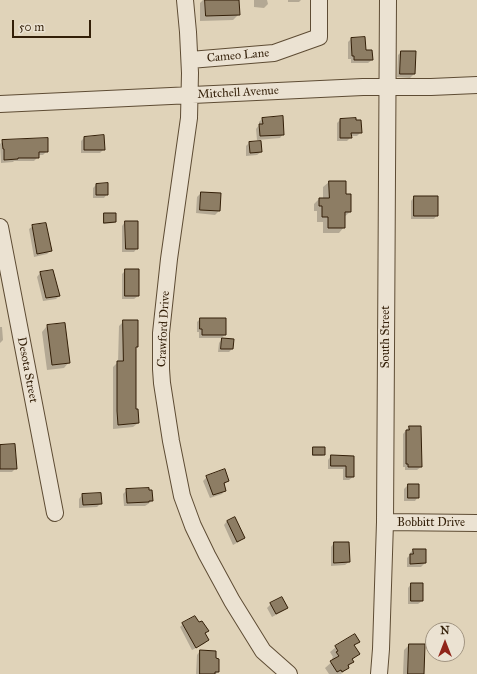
<!DOCTYPE html>
<html>
<head>
<meta charset="utf-8">
<style>
	body { margin:0 }
	#map { position:relative; width:477px; height:674px; overflow:hidden; background:#e0d3b9; font-family:"IM FELL Great Primer",serif }
	canvas { display:block }
	.north { position:absolute; left:425px; top:622px; width:40px; height:40px; box-sizing:border-box; background:#ebe2d2; border:1px solid #a19481; border-radius:50%; rotate:0deg; font-size:11px; font-weight:700; line-height:16px; text-align:center; color:#331f08 }
	.north::after { content:''; display:block; margin:auto; width:14px; height:18px; background:#8f2418; clip-path:polygon(50% 0,100% 100%,50% 72%,0 100%) }
	.scale { position:absolute; left:12px; top:20px; width:79px; height:18px; box-sizing:border-box; border:2px solid #331f08; border-top:0; padding-left:5px; font-size:12px; line-height:14px; white-space:nowrap; color:#331f08; -webkit-text-stroke:3px #ebe2d2; paint-order:stroke }
</style>
</head>
<body>
<div id="map">
<canvas width="477" height="674"></canvas>
<div class="north">N</div>
<div class="scale">50 m</div>
</div>
<script>
const g = document.querySelector('canvas').getContext('2d');
g.lineJoin = 'round';
function paint(path, color) {
  g.fillStyle = color;
  g.fill(path, 'evenodd');
}
function trace(path, color, width, dash) {
  g.strokeStyle = color;
  g.lineWidth = width;
  g.lineCap = dash ? 'butt' : 'round';
  g.setLineDash(dash || []);
  g.stroke(path);
}
function drawText(font, color, halo, rows, align = 'center') {
  g.font = font + ' "IM FELL Great Primer",serif';
  g.lineWidth = 3;
  g.setLineDash([]);
  g.textBaseline = 'middle';
  g.strokeStyle = halo;
  g.fillStyle = color;
  for (const [text, x, y, turn = 0] of rows) {
    g.save();
    g.translate(x, y);
    g.rotate((+turn || 0) * Math.PI / 180);
    g.textAlign = isNaN(turn) ? turn : align;
    if (halo) g.strokeText(text, 0, 0);
    g.fillText(text, 0, 0);
    g.restore();
  }
}
paint(new Path2D(`
	M 203,0 L 238,0 L 239,14 L 233,20 L 200,21 L 200,3 Z
	M 254,0 L 267,0 L 268,4 L 264,8 L 254,7 Z
	M 288,0 L 301,0 L 299,2 L 288,2 Z
	M 351,39 L 365,51 L 372,60 L 368,63 L 351,63 L 351,59 L 348,59 L 348,42 Z
	M 401,52 L 414,74 L 410,78 L 397,77 L 398,55 Z
	M 263,118 L 283,134 L 280,138 L 257,140 L 256,129 L 259,125 L 259,122 Z
	M 340,120 L 361,132 L 357,136 L 351,136 L 351,137 L 347,141 L 337,141 L 337,123 Z
	M 84,138 L 104,149 L 100,153 L 81,153 L 81,141 Z
	M 3,141 L 47,151 L 43,155 L 38,155 L 38,157 L 34,161 L 14,161 L 13,162 L 1,163 L 0,144 Z
	M 250,142 L 261,152 L 257,155 L 246,156 L 246,146 Z
	M 329,182 L 345,182 L 345,195 L 350,195 L 350,212 L 344,217 L 344,227 L 339,233 L 323,233 L 323,222 L 317,222 L 317,211 L 314,211 L 314,204 L 319,199 L 323,199 L 323,187 Z
	M 96,185 L 107,194 L 104,198 L 93,198 L 93,188 Z
	M 201,193 L 220,194 L 219,211 L 215,215 L 196,213 L 197,197 Z
	M 414,197 L 437,215 L 434,219 L 411,219 L 411,201 Z
	M 104,214 L 115,222 L 114,223 L 103,224 L 103,215 Z
	M 125,222 L 137,248 L 134,252 L 122,252 L 122,226 Z
	M 33,226 L 50,251 L 47,254 L 34,257 L 29,229 Z
	M 126,270 L 138,296 L 134,299 L 122,299 L 122,274 Z
	M 40,273 L 59,296 L 56,299 L 43,301 L 37,277 Z
	M 200,319 L 225,335 L 221,338 L 199,338 L 199,332 L 197,332 L 197,322 Z
	M 124,321 L 135,348 L 135,410 L 138,423 L 133,427 L 113,429 L 113,367 L 118,362 L 119,326 Z
	M 64,324 L 69,362 L 64,368 L 47,370 L 42,332 L 47,326 Z
	M 0,327 L 2,327 L 3,340 L 0,343 Z
	M 222,339 L 232,349 L 229,352 L 218,352 L 219,343 Z
	M 409,427 L 420,427 L 421,467 L 417,470 L 405,470 L 405,467 L 403,467 L 403,434 Z
	M 0,446 L 16,468 L 12,472 L 0,472 Z
	M 314,448 L 324,455 L 322,456 L 312,456 L 312,449 Z
	M 331,456 L 353,457 L 353,477 L 349,480 L 343,480 L 343,469 L 328,469 L 328,460 Z
	M 207,477 L 228,481 L 223,485 L 225,490 L 222,494 L 210,498 L 203,481 Z
	M 408,485 L 418,497 L 415,501 L 404,501 L 404,489 Z
	M 127,490 L 152,501 L 148,504 L 145,506 L 124,506 L 123,494 Z
	M 82,495 L 100,504 L 97,507 L 79,508 L 79,499 Z
	M 227,521 L 244,538 L 240,541 L 233,545 L 224,525 Z
	M 334,543 L 349,562 L 345,565 L 331,566 L 331,547 Z
	M 413,550 L 425,550 L 425,563 L 421,567 L 407,567 L 407,558 L 409,556 L 409,554 Z
	M 411,584 L 422,601 L 418,604 L 408,604 L 408,588 Z
	M 271,604 L 286,608 L 283,611 L 272,617 L 267,608 Z
	M 183,624 L 207,631 L 204,634 L 208,640 L 204,644 L 192,650 L 180,627 Z
	M 358,642 L 354,646 L 358,654 L 352,660 L 353,661 L 348,667 L 341,674 L 329,674 L 325,668 L 333,661 L 332,658 L 333,657 L 330,652 L 336,647 Z
	M 409,645 L 423,674 L 403,674 L 404,650 Z
	M 200,651 L 215,659 L 218,660 L 218,672 L 216,674 L 196,674 L 197,655 Z`), '#0003');
const building = new Path2D(`
	M 205,0 L 239,0 L 240,15 L 206,16 Z
	M 365,37 L 366,50 L 372,50 L 373,60 L 354,60 L 354,56 L 352,56 L 351,38 Z
	M 401,51 L 416,51 L 415,74 L 400,74 Z
	M 283,116 L 284,135 L 260,136 L 259,124 L 263,124 L 262,118 Z
	M 356,118 L 356,120 L 361,120 L 362,133 L 351,133 L 352,138 L 340,138 L 340,119 Z
	M 104,135 L 105,150 L 84,150 L 84,137 Z
	M 48,138 L 48,152 L 39,152 L 39,158 L 18,158 L 18,159 L 4,160 L 4,149 L 3,149 L 2,140 Z
	M 261,141 L 262,152 L 250,153 L 249,142 Z
	M 329,181 L 346,181 L 346,194 L 351,194 L 351,212 L 345,212 L 345,228 L 328,228 L 328,217 L 322,217 L 322,206 L 319,206 L 319,198 L 329,198 Z
	M 108,183 L 108,195 L 96,195 L 96,184 Z
	M 201,192 L 221,193 L 220,211 L 200,210 Z
	M 414,196 L 438,196 L 438,216 L 414,216 Z
	M 104,213 L 116,213 L 116,222 L 104,223 Z
	M 125,221 L 138,221 L 138,249 L 126,249 Z
	M 46,223 L 52,251 L 37,254 L 32,225 Z
	M 125,269 L 139,269 L 139,296 L 125,296 Z
	M 53,270 L 60,296 L 46,298 L 40,272 Z
	M 200,318 L 226,318 L 226,335 L 202,335 L 202,329 L 200,329 Z
	M 123,320 L 138,320 L 138,347 L 136,347 L 136,409 L 138,409 L 139,423 L 118,425 L 117,411 L 117,361 L 123,361 Z
	M 65,323 L 70,363 L 52,365 L 47,325 Z
	M 222,338 L 234,339 L 233,349 L 221,349 Z
	M 409,426 L 421,426 L 422,467 L 408,467 L 408,464 L 406,464 L 406,430 L 409,430 Z
	M 15,444 L 17,469 L 0,469 L 0,445 Z
	M 313,447 L 325,447 L 325,455 L 313,455 Z
	M 331,455 L 354,456 L 354,477 L 346,477 L 346,466 L 331,466 Z
	M 225,469 L 229,481 L 224,483 L 226,491 L 213,495 L 206,476 Z
	M 408,484 L 419,484 L 419,498 L 408,498 Z
	M 149,488 L 149,490 L 152,490 L 153,501 L 149,501 L 149,502 L 127,503 L 126,489 Z
	M 101,493 L 102,504 L 83,505 L 82,494 Z
	M 235,517 L 245,538 L 237,542 L 227,521 Z
	M 334,542 L 349,542 L 350,562 L 334,563 Z
	M 413,549 L 426,549 L 426,563 L 410,564 L 410,554 L 413,554 Z
	M 411,583 L 423,583 L 423,601 L 411,601 Z
	M 282,597 L 288,608 L 276,614 L 270,603 Z
	M 195,616 L 199,622 L 202,621 L 209,631 L 205,633 L 209,640 L 196,648 L 182,623 Z
	M 355,634 L 360,642 L 354,645 L 360,654 L 352,659 L 354,662 L 348,665 L 349,668 L 342,672 L 341,670 L 337,672 L 330,661 L 339,656 L 336,652 L 338,651 L 335,646 Z
	M 409,644 L 425,644 L 424,674 L 408,674 Z
	M 200,650 L 216,651 L 216,658 L 219,659 L 219,672 L 215,672 L 215,674 L 200,674 Z`);
paint(building, '#8d7d64');
trace(building, '#331f08', 1);
const minor = new Path2D(`
	M 185,0 L 188,32 L 190,73 L 189,118 L 169,259 L 161,333 L 161,369 L 162,383 L 171,441 L 182,496 L 193,526 L 207,555 L 232,601 L 263,651 L 289,674
	M 190,60 L 274,53 L 319,37 L 319,0
	M 0,104 L 363,87 L 431,87 L 477,85
	M 0,227 L 55,513
	M 385,522 L 477,523
	M 379,674 L 381,649 L 385,522 L 388,0`);
trace(minor, '#5e4c34', 18);
trace(minor, '#ebe2d2', 16);
drawText('12px', '#331f08', '#ebe2d2', [
	["Cameo Lane",238,56,-5],
	["Mitchell Avenue",238,93,-3],
	["Crawford Drive",164,329,-87],
	["South Street",386,337,-90],
	["Desota Street",27,370,79],
	["Bobbitt Drive",431,523]
]);
</script>
</body>
</html>
